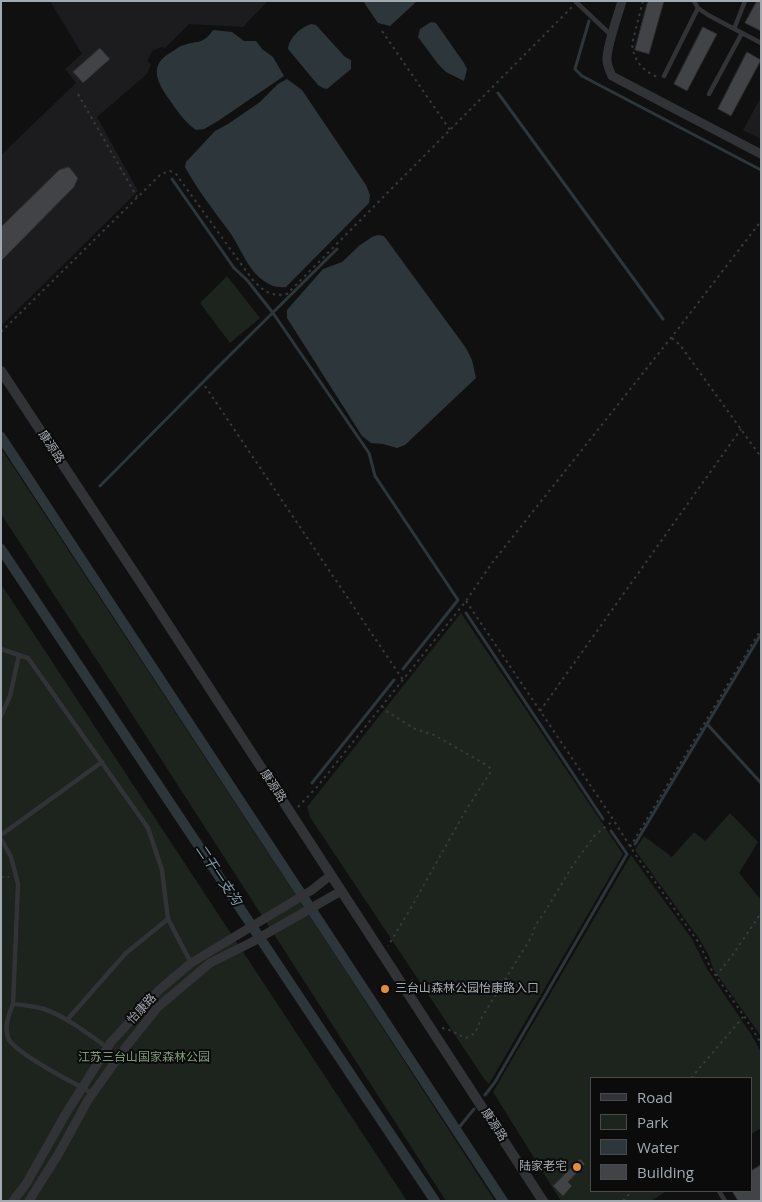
<!DOCTYPE html>
<html>
<head>
<meta charset="utf-8">
<style>
	body { margin:0 }
	#map { position:relative; width:762px; height:1202px; overflow:hidden; background:#101011; font-family:"Open Sans",sans-serif }
	canvas { display:block }
	.frame { position:absolute; inset:0; border:2px solid #a3a9b1; pointer-events:none }
	.legend { position:absolute; left:590px; top:1077px; width:162px; height:115px; box-sizing:border-box; background:#0b0b0c; border:1px solid #484a4e; margin:0; padding:6px 9px; list-style:none; font-size:15px; color:#a3a9b1 }
	.legend li { display:flex; align-items:center; gap:10px; height:25px }
	.legend b { width:25px; border:1px solid #484a4e }
</style>
</head>
<body>
<div id="map">
<canvas width="762" height="1202"></canvas>
<div class="frame"></div>
<ul class="legend">
<li><b style="height:6px;background:#313336"></b>Road</li>
<li><b style="height:14px;background:#1d231d"></b>Park</li>
<li><b style="height:14px;background:#2d363a"></b>Water</li>
<li><b style="height:14px;background:#424347"></b>Building</li>
</ul>
</div>
<script>
const g = document.querySelector('canvas').getContext('2d');
g.lineJoin = 'round';
function paint(path, color) {
  g.fillStyle = color;
  g.fill(path, 'evenodd');
}
function trace(path, color, width, dash) {
  g.strokeStyle = color;
  g.lineWidth = width;
  g.lineCap = dash ? 'butt' : 'round';
  g.setLineDash(dash || []);
  g.stroke(path);
}
function drawText(font, color, halo, rows, align = 'center') {
  g.font = font + ' "Open Sans","Noto Sans SC",sans-serif';
  g.lineWidth = 4;
  g.setLineDash([]);
  g.textBaseline = 'middle';
  g.strokeStyle = halo;
  g.fillStyle = color;
  for (const [text, x, y, turn = 0] of rows) {
    g.save();
    g.translate(x, y);
    g.rotate((+turn || 0) * Math.PI / 180);
    g.textAlign = isNaN(turn) ? turn : align;
    if (halo) g.strokeText(text, 0, 0);
    g.fillText(text, 0, 0);
    g.restore();
  }
}
paint(new Path2D(`
	M 50,1 L 268,1 L 243,27 L 189,24 L 165,48 L 161,47 L 152,51 L 147,61 L 151,64 L 147,74 L 97,117 L 138,191 L 1,326 L 1,155 L 76,83 L 65,69 L 82,54 Z
	M 761,97 L 761,139 L 743,130 Z`), '#1c1c1e');
paint(new Path2D(`
	M 227,276 L 260,318 L 230,343 L 200,303 Z
	M 1,448 L 332,950 L 495,1201 L 446,1201 L 117,691 L 1,514 Z
	M 1,584 L 407,1201 L 1,1201 Z
	M 461,613 L 623,854 L 489,1084 L 485,1080 L 310,817 L 307,807 Z
	M 730,813 L 758,842 L 739,873 L 761,900 L 761,1036 L 713,969 L 709,956 L 700,940 L 635,850 L 644,836 L 672,857 L 694,832 L 705,841 Z
	M 631,855 L 692,939 L 707,969 L 751,1034 L 761,1052 L 761,1128 L 751,1134 L 751,1078 L 591,1078 L 591,1191 L 666,1191 L 651,1201 L 561,1201 L 493,1092 Z`), '#1d231d');
paint(new Path2D(`
	M 363,1 L 415,1 L 416,2 L 390,26 L 378,23 Z
	M 431,22 L 436,23 L 464,63 L 467,69 L 464,81 L 446,72 L 438,64 L 418,37 L 420,29 Z
	M 311,24 L 316,25 L 345,57 L 351,60 L 351,69 L 327,89 L 323,88 L 318,85 L 288,49 C 289,38 301,27 311,24 Z
	M 213,30 L 232,32 L 244,41 L 256,41 L 262,49 L 273,57 L 284,76 L 218,121 L 204,129 L 196,130 C 183,121 175,107 166,95 C 155,78 151,64 170,53 C 175,50 179,46 184,45 C 198,40 203,45 213,30 Z
	M 287,79 L 302,90 L 366,185 L 370,195 L 369,203 L 286,287 C 277,288 271,286 264,281 C 248,270 241,249 231,234 C 215,212 198,191 185,167 L 186,162 L 215,131 L 228,124 L 260,102 L 278,84 Z
	M 378,235 L 384,236 L 466,348 L 472,360 L 476,378 L 405,445 L 397,448 L 383,444 L 371,443 L 362,436 L 287,318 L 287,310 L 323,269 L 342,262 L 360,245 L 372,237 Z`), '#2d363a');
trace(new Path2D(`
	M 589,21 L 575,69 L 582,76 L 761,170
	M 498,93 L 663,319
	M 172,179 L 234,268 L 247,280 L 273,313 L 369,453 L 375,476 L 458,600 L 403,669
	M 100,486 L 218,367 L 337,249
	M 466,613 L 603,819
	M 707,724 L 761,783
	M 312,783 L 394,680
	M 611,831 L 627,854
	M 635,844 L 761,634
	M 485,1095 L 495,1082 L 627,854
	M 457,1130 L 474,1109`), '#2d363a', 3);
trace(new Path2D(`
	M 1,437 L 503,1201
	M 1,549 L 435,1201`), '#2d363a', 10);
const building = new Path2D(`
	M 648,1 L 664,1 L 649,54 L 635,50 Z
	M 757,1 L 761,1 L 761,31 L 745,23 Z
	M 703,27 L 717,34 L 687,91 L 674,84 Z
	M 100,48 L 110,59 L 83,83 L 73,72 Z
	M 747,52 L 761,60 L 731,116 L 718,109 Z
	M 69,167 L 78,178 L 74,187 L 1,261 L 1,227 L 59,170 Z
	M 580,1159 L 585,1164 L 568,1182 L 572,1186 L 563,1196 L 553,1186 Z
	M 761,1165 L 761,1201 L 738,1201 L 732,1191 L 751,1191 L 751,1171 Z`);
paint(building, '#424347');
trace(building, '#2a2b2d', 1);
trace(new Path2D(`
	M 643,1 L 632,44 C 634,61 642,70 657,77
	M 382,31 L 450,130
	M 78,94 L 137,197
	M 1,332 L 161,174 L 170,171 L 176,174 L 252,279 C 263,291 271,297 287,294 L 572,7
	M 672,338 L 680,345 L 761,457
	M 205,386 L 403,680
	M 466,601 L 607,810 L 635,854 L 699,943 L 711,969 L 744,1016 L 761,1043
	M 382,706 L 386,711 L 415,729 L 434,735 L 488,766 L 491,769 L 490,773 L 466,810 L 412,906 L 388,946
	M 540,711 L 741,429
	M 298,807 L 317,787 L 466,601 L 492,563 L 678,329 L 761,221
	M 630,847 L 761,629
	M 1,877 L 9,877
	M 716,976 L 734,953 L 761,913
	M 442,1028 C 451,1029 457,1035 466,1038 L 475,1033 L 482,1017 L 532,936 L 535,926 L 546,910 L 573,865 L 596,834 L 613,821
	M 691,1078 L 744,1016
	M 623,1201 L 632,1191`), '#373a3d', 2, [2.5, 4]);
trace(new Path2D(`
	M 694,1 L 698,8 L 708,15 L 761,43
	M 576,2 L 611,35
	M 734,29 L 745,1
	M 664,76 L 698,8
	M 709,94 L 742,33
	M 1,649 L 28,658 L 148,828 L 162,870 L 168,919 L 191,963
	M 1,716 L 10,696 L 19,655
	M 1,835 L 102,762
	M 1,839 L 11,857 L 18,884 L 13,1004
	M 67,1020 L 126,953 L 168,919
	M 92,1093 C 76,1084 14,1053 8,1038 C 4,1025 9,1015 13,1004 C 23,1005 34,1006 44,1009 C 67,1017 88,1034 108,1048
	M 719,1191 L 725,1201`), '#313336', 4.5);
trace(new Path2D(`
	M 622,1 C 618,15 606,48 607,60 C 607,66 610,71 612,76 L 761,154
	M 13,1201 L 26,1184 L 65,1115 L 111,1042 L 159,990 L 191,963 L 312,890 L 331,875
	M 29,1201 L 59,1153 L 88,1100 L 125,1048 L 158,1007 L 210,963 L 252,942 L 341,891`), '#313336', 9);
trace(new Path2D(`
	M 1,371 L 145,589 L 543,1201`), '#313336', 10);
for (const [x, y, r, color] of [
	[385,989,5,"#df8e3a"],
	[577,1167,5,"#df8e3a"]
]) {
  const dot = new Path2D();
  dot.arc(x, y, r, 0, 2 * Math.PI);
  g.fillStyle = color;
  g.fill(dot);
  trace(dot, '#0b0b0c', 2);
}
drawText('12px', '#a3a9b1', '#0b0b0c', [
	["康源路",51,447,57],
	["康源路",273,786,57],
	["怡康路",142,1009,-47],
	["康源路",494,1125,57]
]);
drawText('12px', '#a3a9b1', '#0b0b0c', [
	["三台山森林公园怡康路入口",395,989],
	["陆家老宅",567,1167,"right"]
], 'left');
drawText('12px', '#7e9a7b', '#0b0b0c', [
	["江苏三台山国家森林公园",144,1058]
]);
drawText('italic 14px', '#7c9ba9', '#0b0b0c', [
	["二干一支沟",218,875,56]
]);
</script>
</body>
</html>
